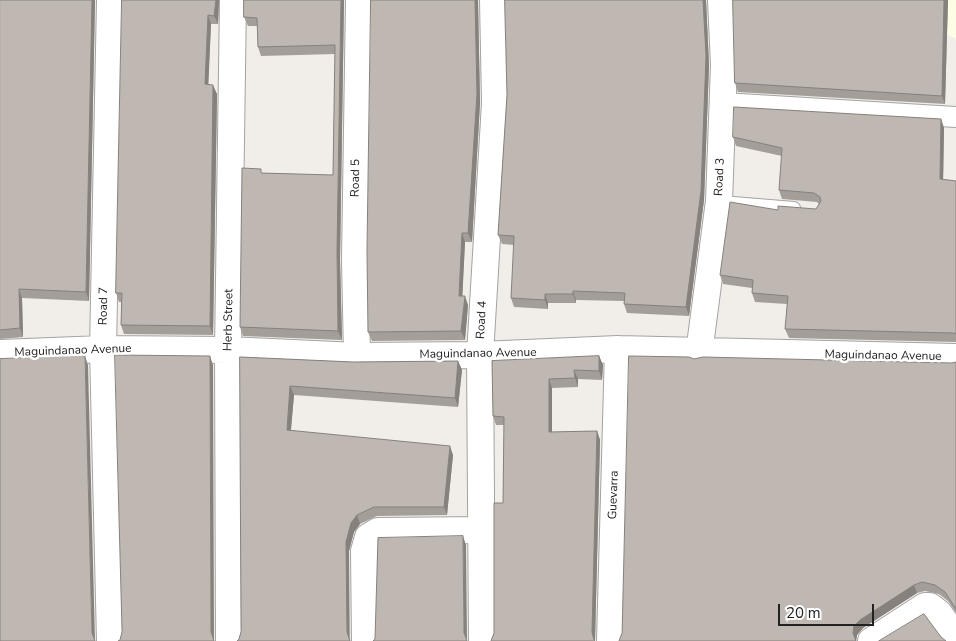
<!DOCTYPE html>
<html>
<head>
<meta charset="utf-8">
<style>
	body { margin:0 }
	#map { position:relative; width:956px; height:641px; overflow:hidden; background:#f1eee9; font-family:"Nunito Sans",sans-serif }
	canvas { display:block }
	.scale { position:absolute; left:778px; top:604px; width:96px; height:22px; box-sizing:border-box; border:2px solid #222; border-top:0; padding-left:6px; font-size:15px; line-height:18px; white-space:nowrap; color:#222; -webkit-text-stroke:4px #fff; paint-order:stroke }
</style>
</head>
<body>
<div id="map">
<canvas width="956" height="641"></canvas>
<div class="scale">20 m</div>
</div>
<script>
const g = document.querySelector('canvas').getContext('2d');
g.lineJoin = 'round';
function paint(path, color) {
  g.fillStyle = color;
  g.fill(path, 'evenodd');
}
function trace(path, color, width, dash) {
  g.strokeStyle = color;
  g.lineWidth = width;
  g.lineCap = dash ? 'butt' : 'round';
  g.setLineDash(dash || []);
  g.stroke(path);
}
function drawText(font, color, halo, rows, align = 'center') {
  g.font = font + ' "Nunito Sans",sans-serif';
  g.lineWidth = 5;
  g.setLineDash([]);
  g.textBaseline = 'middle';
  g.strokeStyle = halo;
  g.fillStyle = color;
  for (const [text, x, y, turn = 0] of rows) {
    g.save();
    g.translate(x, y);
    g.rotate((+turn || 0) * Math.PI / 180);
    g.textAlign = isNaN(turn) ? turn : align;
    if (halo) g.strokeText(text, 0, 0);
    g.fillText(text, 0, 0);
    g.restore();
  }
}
paint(new Path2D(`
	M 915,0 L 956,0 L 956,39 L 927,23 Z`), '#fdfde6');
const service = new Path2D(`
	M 721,202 L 794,208`);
const pedestrian = new Path2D(`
	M 723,103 L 956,117`);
const minor = new Path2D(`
	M 0,353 L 103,349 L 228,350 L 357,356 L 480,355 L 618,349 L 956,357
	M 699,353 L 719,201 L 724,65 L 721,0
	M 357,356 L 355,260 L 359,0
	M 110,641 L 103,349 L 110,0
	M 229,641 L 228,350 L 233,0
	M 365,641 L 364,551 L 368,537 L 378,531 L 482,530
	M 482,641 L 480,355 L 495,103 L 493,0
	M 610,641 L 618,349
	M 871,641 L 925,606 L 930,606 L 939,613 L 956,637`);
trace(service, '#a3a3a3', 14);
trace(pedestrian, '#a3a3a3', 22);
trace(minor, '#a3a3a3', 28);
trace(service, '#fff', 12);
trace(pedestrian, '#fff', 20);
trace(minor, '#fff', 26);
paint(new Path2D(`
	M 0,0 L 95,0 L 89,301 L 22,298 L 23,337 L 0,339 Z
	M 122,0 L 219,0 L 218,24 L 211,24 L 208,84 L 217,94 L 213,335 L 124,334 L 121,325 L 121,302 L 119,302 L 116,293 Z
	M 244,0 L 344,0 L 340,260 L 342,340 L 243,336 L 240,327 L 263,173 L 333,175 L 335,54 L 261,56 L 258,47 L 257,26 L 248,26 L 244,17 Z
	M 478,0 L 480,103 L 472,242 L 465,242 L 462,296 L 468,305 L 465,340 L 372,341 L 368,332 Z
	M 505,0 L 706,0 L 709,65 L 704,200 L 689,316 L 627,313 L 624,304 L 624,301 L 576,300 L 576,303 L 548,303 L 548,309 L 514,307 L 511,298 L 514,245 L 502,244 L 498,235 L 507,95 Z
	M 733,0 L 948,0 L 945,104 L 738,92 L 735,83 Z
	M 941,119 L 944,128 L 943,179 L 956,181 L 956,342 L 789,338 L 785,329 L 787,304 L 755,302 L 752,293 L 752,288 L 723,284 L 720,275 L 778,210 L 816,209 L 819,204 L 817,202 L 782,199 L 779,190 L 782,156 L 736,146 L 733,137 Z
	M 599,356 L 603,365 L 602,380 L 578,379 L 578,387 L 552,388 L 552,432 L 597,431 L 600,440 L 595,641 L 492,640 L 494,633 L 503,503 L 504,425 L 496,425 L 493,416 L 492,361 Z
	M 240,357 L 353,362 L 458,361 L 462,370 L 458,407 L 294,395 L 291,430 L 453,455 L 447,515 L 377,516 L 360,524 L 354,532 L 349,551 L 350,641 L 239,639 L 241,632 Z
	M 694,359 L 952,363 L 956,362 L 956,613 L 948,601 L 939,594 L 925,591 L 917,593 L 863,628 L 857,635 L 856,641 L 622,633 Z`), '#a49e99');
paint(new Path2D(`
	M 92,0 L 95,0 L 89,301 L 86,292 Z
	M 216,0 L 219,0 L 218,24 L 214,16 Z
	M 341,0 L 344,0 L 340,260 L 342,340 L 338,331 L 337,251 Z
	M 475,0 L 478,0 L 480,103 L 472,242 L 468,233 Z
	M 703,0 L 706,0 L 709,65 L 704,200 L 689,316 L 686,307 Z
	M 944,0 L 948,0 L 945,104 L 942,96 Z
	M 208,15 L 211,24 L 208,93 L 205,84 Z
	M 213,85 L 217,94 L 213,335 L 210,326 Z
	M 941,119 L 944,128 L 943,188 L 940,179 Z
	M 462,233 L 465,242 L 462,305 L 459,296 Z
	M 19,289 L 22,298 L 23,337 L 20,328 Z
	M 573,291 L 576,300 L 576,303 L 573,294 Z
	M 545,294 L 548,303 L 548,309 L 545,300 Z
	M 465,296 L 468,305 L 465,340 L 461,331 Z
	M 85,356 L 88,365 L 95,641 L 92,633 Z
	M 210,356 L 213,365 L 214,641 L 211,632 Z
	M 599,356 L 603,365 L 602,380 L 599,371 Z
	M 458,361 L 462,370 L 458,407 L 455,398 Z
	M 574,370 L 578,379 L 578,387 L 575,378 Z
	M 549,379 L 552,388 L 552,441 L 549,432 Z
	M 290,386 L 294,395 L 290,439 L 287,430 Z
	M 597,431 L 600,440 L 595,641 L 594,641 L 592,632 Z
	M 450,446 L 453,455 L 447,515 L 444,507 Z
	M 357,515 L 360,524 L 354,532 L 349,551 L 349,641 L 347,632 L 346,542 L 351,523 Z
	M 463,536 L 466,545 L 467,641 L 464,633 Z
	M 914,585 L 917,593 L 863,628 L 857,635 L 856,641 L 853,633 L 854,626 L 860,620 Z`), '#86817d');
const building = new Path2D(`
	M 0,0 L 92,0 L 86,292 L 19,289 L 20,328 L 0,330 Z
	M 122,0 L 216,0 L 214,16 L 208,15 L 205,84 L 213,85 L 210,326 L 121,325 L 122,293 L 116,293 Z
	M 244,0 L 341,0 L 337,251 L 338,331 L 240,327 L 242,168 L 261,169 L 261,173 L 333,175 L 335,45 L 258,47 L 257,18 L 244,17 Z
	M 371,0 L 475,0 L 477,94 L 468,233 L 462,233 L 459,296 L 465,296 L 461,331 L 368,332 L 367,251 Z
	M 505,0 L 703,0 L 706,56 L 701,191 L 686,307 L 624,304 L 625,293 L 573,291 L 573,294 L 545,294 L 545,300 L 511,298 L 514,236 L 498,235 L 507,95 Z
	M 733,0 L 944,0 L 942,96 L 735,83 Z
	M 734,107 L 941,119 L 940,179 L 956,181 L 956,334 L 953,333 L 785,329 L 788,296 L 752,293 L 753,280 L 720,275 L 730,202 L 778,210 L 778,206 L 816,209 L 821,201 L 820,197 L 814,193 L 779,190 L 782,148 L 733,137 Z
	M 115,355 L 210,356 L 211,632 L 214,641 L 118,641 L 120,640 L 122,632 Z
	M 85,356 L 92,633 L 95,641 L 0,641 L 0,359 Z
	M 599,356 L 599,371 L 574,370 L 575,378 L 549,379 L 549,432 L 597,431 L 592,632 L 594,640 L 595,641 L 491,641 L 494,633 L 494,503 L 503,503 L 504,417 L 493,416 L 492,361 Z
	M 629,356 L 689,357 L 694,359 L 703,357 L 952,363 L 956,362 L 956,609 L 945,592 L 935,585 L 922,582 L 914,585 L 860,620 L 854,626 L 853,633 L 856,641 L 619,641 L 622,633 Z
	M 240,357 L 353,362 L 458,361 L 455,398 L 290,386 L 287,430 L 450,446 L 444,507 L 374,507 L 357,515 L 351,523 L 346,542 L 347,632 L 350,641 L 237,641 L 239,639 L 241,632 Z
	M 463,536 L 464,633 L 467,641 L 373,641 L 375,639 L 378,538 Z
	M 924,614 L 941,637 L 946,641 L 879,641 Z`);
paint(building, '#bfb8b2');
trace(building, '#86817d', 1);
drawText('12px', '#222', '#fff', [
	["Road 3",720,177,-87],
	["Road 5",356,178,-89],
	["Road 7",104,306,-89],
	["Herb Street",229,320,-89],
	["Road 4",482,320,-87],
	["Maguindanao Avenue",73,351,-2],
	["Maguindanao Avenue",478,354,-1],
	["Maguindanao Avenue",883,356,1],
	["Guevarra",614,495,-88]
]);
</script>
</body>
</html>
